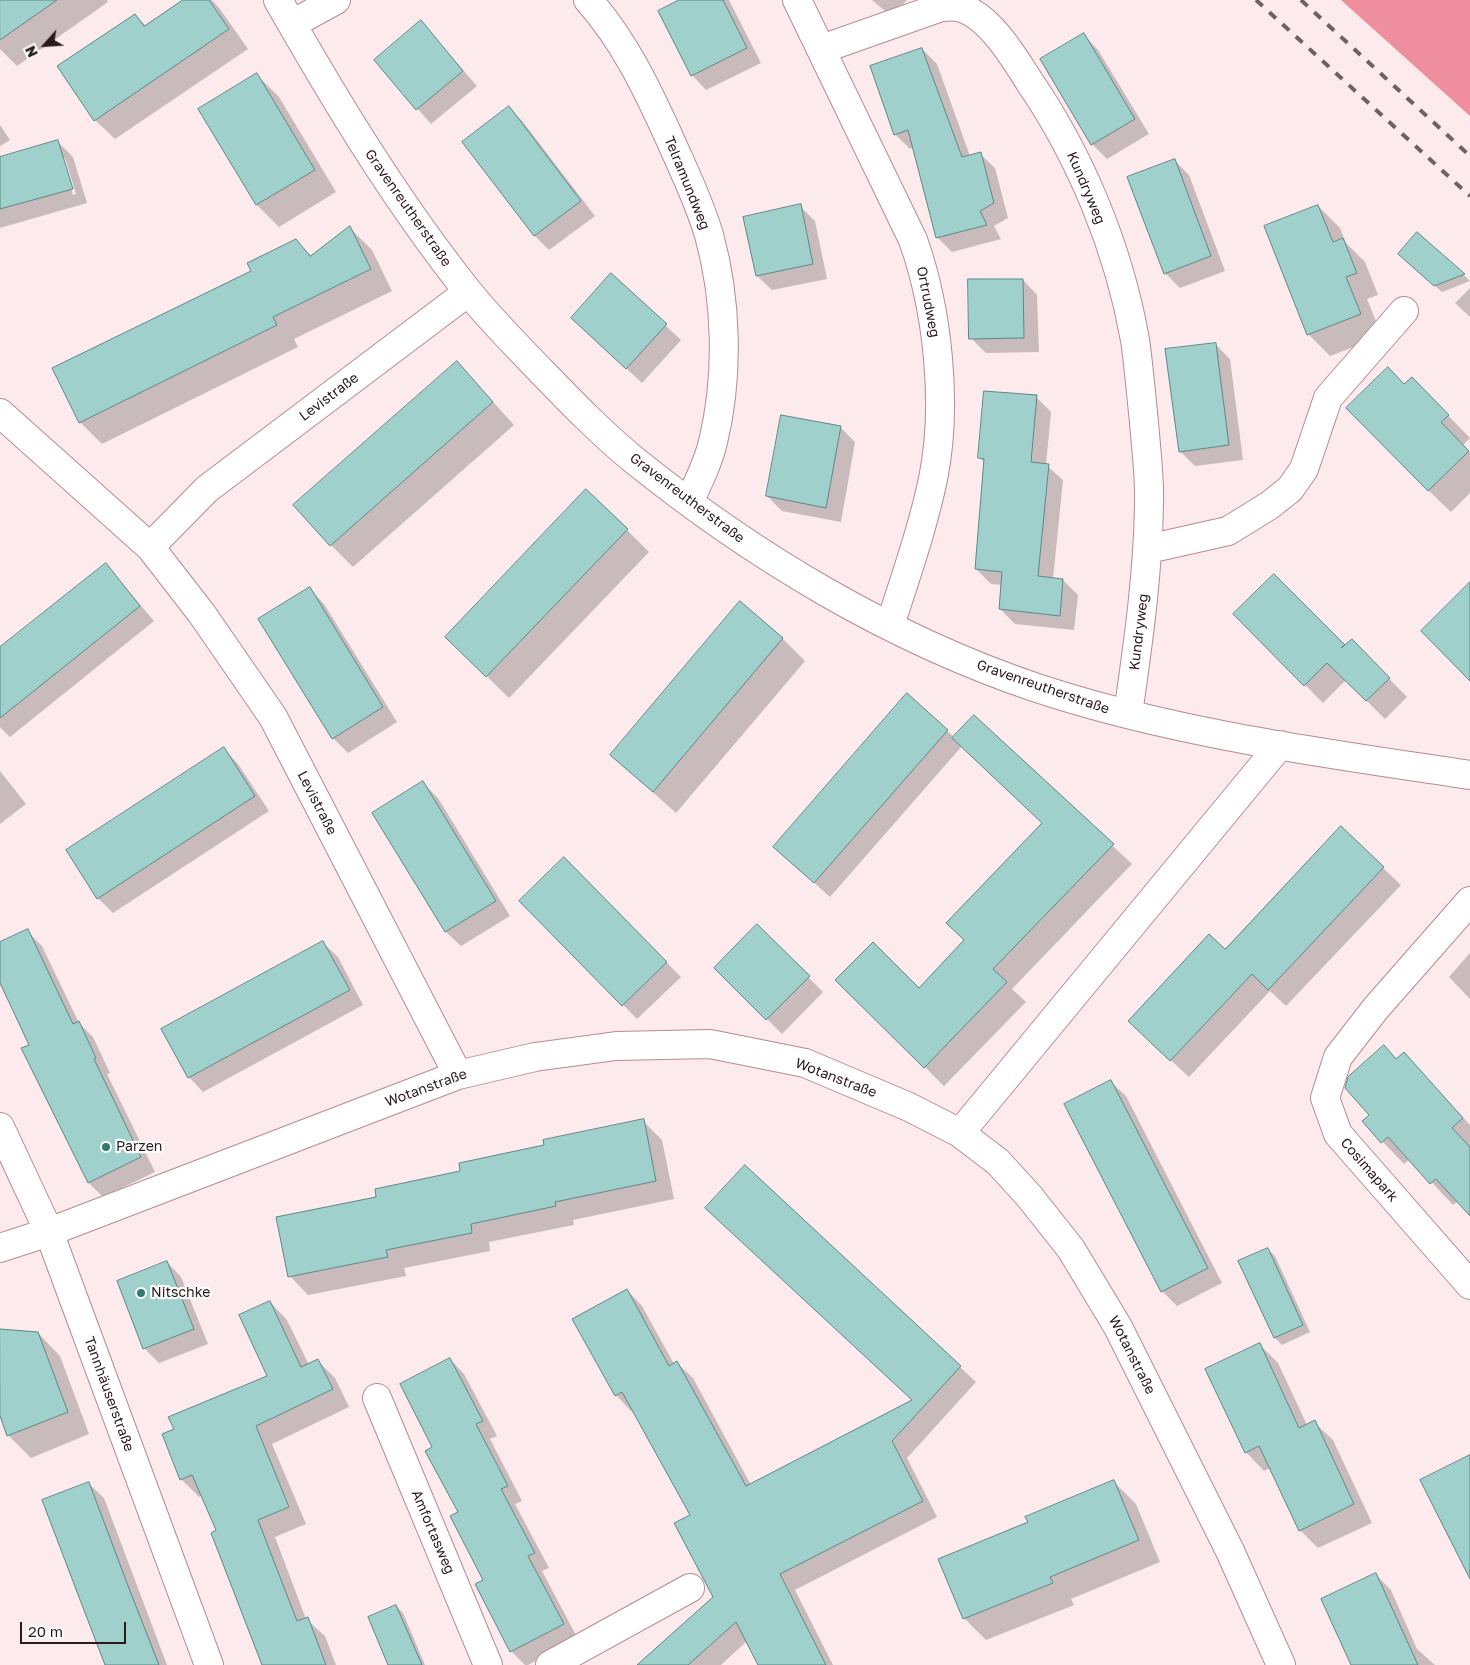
<!DOCTYPE html>
<html>
<head>
<meta charset="utf-8">
<style>
	body { margin:0 }
	#map { position:relative; width:1470px; height:1665px; overflow:hidden; background:#fceaec; font-family:"Golos Text",sans-serif }
	canvas { display:block }
	.north { position:absolute; left:20px; top:20px; width:50px; height:50px; -webkit-text-stroke:4px #fff; paint-order:stroke; rotate:244deg; font-size:14px; font-weight:700; line-height:20px; text-align:center; color:#2a1a1c }
	.north::after { content:''; display:block; margin:auto; width:18px; height:22px; background:#2a1a1c; clip-path:polygon(50% 0,100% 100%,50% 72%,0 100%) }
	.scale { position:absolute; left:20px; top:1622px; width:106px; height:22px; box-sizing:border-box; border:2px solid #2a1a1c; border-top:0; padding-left:6px; font-size:15px; line-height:18px; white-space:nowrap; color:#2a1a1c; -webkit-text-stroke:4px #fff; paint-order:stroke }
</style>
</head>
<body>
<div id="map">
<canvas width="1470" height="1665"></canvas>
<div class="north">N</div>
<div class="scale">20 m</div>
</div>
<script>
const g = document.querySelector('canvas').getContext('2d');
g.lineJoin = 'round';
function paint(path, color) {
  g.fillStyle = color;
  g.fill(path, 'evenodd');
}
function trace(path, color, width, dash) {
  g.strokeStyle = color;
  g.lineWidth = width;
  g.lineCap = dash ? 'butt' : 'round';
  g.setLineDash(dash || []);
  g.stroke(path);
}
function drawText(font, color, halo, rows, align = 'center') {
  g.font = font + ' "Golos Text",sans-serif';
  g.lineWidth = 4.5;
  g.setLineDash([]);
  g.textBaseline = 'middle';
  g.strokeStyle = halo;
  g.fillStyle = color;
  for (const [text, x, y, turn = 0] of rows) {
    g.save();
    g.translate(x, y);
    g.rotate((+turn || 0) * Math.PI / 180);
    g.textAlign = isNaN(turn) ? turn : align;
    if (halo) g.strokeText(text, 0, 0);
    g.fillText(text, 0, 0);
    g.restore();
  }
}
paint(new Path2D(`
	M 1341,0 L 1470,0 L 1470,116 Z`), '#ef8e9e');
paint(new Path2D(`
	M 0,0 L 107,0 L 108,2 L 17,66 L 0,49 Z
	M 185,0 L 212,0 L 220,9 L 248,49 L 115,139 L 95,120 L 135,15 L 146,26 Z
	M 682,0 L 729,0 L 761,63 L 706,90 L 692,75 Z
	M 872,0 L 907,0 L 892,17 Z
	M 421,22 L 477,86 L 431,124 L 375,60 Z
	M 1084,35 L 1098,50 L 1149,134 L 1107,159 L 1092,144 Z
	M 922,49 L 937,64 L 970,156 L 980,154 L 995,168 L 1008,218 L 994,226 L 1001,239 L 952,252 L 937,237 L 914,147 L 910,149 L 895,134 Z
	M 257,75 L 279,97 L 336,192 L 279,227 L 257,205 L 199,110 Z
	M 509,107 L 523,122 L 595,216 L 549,250 L 535,236 L 463,142 Z
	M 0,125 L 10,140 L 0,146 Z
	M 58,142 L 73,157 L 87,203 L 0,228 L 0,159 ZM 62,158 L 65,158 L 76,194 L 73,195 Z
	M 1174,160 L 1189,175 L 1225,271 L 1180,288 L 1165,273 Z
	M 800,206 L 815,221 L 827,279 L 772,290 L 757,276 Z
	M 1318,206 L 1340,228 L 1346,243 L 1365,262 L 1378,295 L 1367,299 L 1382,336 L 1330,356 L 1308,334 Z
	M 350,228 L 372,250 L 392,291 L 294,339 L 298,347 L 102,444 L 80,422 L 253,272 L 296,241 L 312,257 Z
	M 1417,233 L 1464,275 L 1470,281 L 1442,292 L 1406,261 Z
	M 611,275 L 681,340 L 642,383 L 587,332 Z
	M 1023,280 L 1037,295 L 1039,352 L 986,353 L 971,338 Z
	M 1470,288 L 1470,317 L 1455,303 Z
	M 1215,344 L 1230,359 L 1243,460 L 1195,466 L 1180,451 Z
	M 457,362 L 514,425 L 353,567 L 331,545 Z
	M 1405,386 L 1434,401 L 1470,438 L 1463,445 L 1470,453 L 1470,493 L 1451,512 L 1428,490 Z
	M 1036,397 L 1051,412 L 1046,465 L 1063,480 L 1053,579 L 1063,580 L 1078,595 L 1074,630 L 1015,624 L 1000,609 L 1002,585 L 991,584 L 976,569 L 985,463 L 979,457 Z
	M 840,427 L 855,442 L 841,522 L 782,511 L 767,496 Z
	M 627,530 L 649,552 L 509,698 L 469,659 Z
	M 106,565 L 154,621 L 10,737 L 0,727 L 0,649 Z
	M 310,589 L 324,604 L 397,722 L 348,753 L 333,738 Z
	M 1235,614 L 1345,647 L 1352,641 L 1407,697 L 1385,719 L 1346,680 L 1323,703 Z
	M 782,638 L 805,661 L 676,813 L 611,755 Z
	M 907,695 L 954,737 L 974,716 L 1132,864 L 1012,989 L 1026,1002 L 944,1086 L 837,980 L 919,990 L 965,941 L 1043,823 L 962,746 L 830,897 L 775,847 Z
	M 224,749 L 238,764 L 269,811 L 113,913 L 98,898 Z
	M 0,771 L 26,804 L 0,824 Z
	M 423,783 L 438,798 L 510,916 L 461,946 L 446,932 L 374,813 Z
	M 564,859 L 681,977 L 637,1019 L 521,901 Z
	M 1383,868 L 1401,885 L 1286,1006 L 1270,991 L 1189,1077 L 1147,1038 L 1225,950 Z
	M 757,926 L 823,992 L 782,1034 L 716,968 Z
	M 27,931 L 42,946 L 79,1023 L 93,1037 L 110,1073 L 107,1074 L 155,1172 L 103,1197 L 89,1183 L 31,1045 L 0,980 L 0,944 Z
	M 323,943 L 338,957 L 363,1005 L 203,1092 L 189,1077 Z
	M 1470,953 L 1470,999 L 1449,977 Z
	M 1384,1046 L 1397,1059 L 1404,1054 L 1470,1125 L 1470,1214 L 1458,1201 L 1453,1205 L 1410,1159 L 1404,1164 L 1363,1121 L 1371,1115 Z
	M 1111,1082 L 1126,1096 L 1222,1283 L 1177,1306 L 1162,1291 L 1066,1105 Z
	M 643,1121 L 662,1140 L 674,1199 L 573,1220 L 574,1225 L 489,1242 L 490,1251 L 404,1268 L 406,1276 L 308,1295 L 290,1276 L 378,1198 L 546,1146 Z
	M 745,1167 L 976,1382 L 907,1458 L 937,1517 L 795,1590 L 833,1665 L 759,1665 L 747,1641 L 721,1665 L 639,1665 L 715,1597 L 692,1515 L 634,1410 L 631,1411 L 616,1395 L 627,1290 L 642,1306 L 674,1364 L 677,1363 L 693,1378 L 751,1485 L 913,1401 Z
	M 1268,1249 L 1275,1256 L 1310,1332 L 1282,1345 L 1275,1338 Z
	M 167,1262 L 181,1277 L 208,1344 L 159,1363 L 145,1349 L 118,1282 Z
	M 270,1302 L 287,1320 L 309,1365 L 318,1361 L 335,1378 L 349,1407 L 272,1444 L 306,1524 L 275,1537 L 306,1619 L 325,1636 L 336,1665 L 263,1665 L 218,1531 L 203,1495 L 199,1497 L 181,1479 L 176,1430 L 269,1376 Z
	M 0,1331 L 38,1333 L 60,1356 L 89,1434 L 31,1458 L 8,1435 L 0,1413 Z
	M 1260,1345 L 1278,1363 L 1307,1425 L 1314,1422 L 1333,1440 L 1372,1523 L 1318,1548 L 1300,1530 L 1270,1468 L 1264,1471 L 1246,1452 Z
	M 450,1359 L 464,1374 L 497,1436 L 490,1439 L 522,1501 L 515,1504 L 549,1568 L 542,1571 L 578,1639 L 528,1665 L 525,1665 L 511,1651 L 477,1584 L 485,1580 L 433,1448 Z
	M 1114,1482 L 1136,1504 L 1160,1562 L 1071,1599 L 1074,1605 L 986,1640 L 964,1618 L 1029,1523 Z
	M 89,1484 L 104,1498 L 167,1665 L 106,1665 Z
	M 1376,1575 L 1391,1590 L 1417,1649 L 1435,1665 L 1352,1665 Z
	M 396,1606 L 403,1613 L 425,1665 L 389,1665 Z`), '#0003');
const building = new Path2D(`
	M 0,0 L 57,0 L 0,40 Z
	M 183,0 L 209,0 L 229,29 L 94,121 L 57,66 L 135,14 L 144,26 Z
	M 679,0 L 723,0 L 747,48 L 691,76 L 658,11 Z
	M 421,20 L 463,71 L 416,110 L 374,60 Z
	M 1084,33 L 1135,119 L 1091,145 L 1040,59 Z
	M 922,48 L 962,157 L 981,152 L 994,203 L 980,211 L 987,225 L 936,238 L 908,130 L 894,135 L 870,66 Z
	M 257,73 L 315,170 L 256,205 L 198,109 Z
	M 509,106 L 581,201 L 534,236 L 462,142 Z
	M 58,140 L 73,189 L 0,209 L 0,157 Z
	M 1175,159 L 1211,256 L 1164,274 L 1127,177 Z
	M 801,204 L 813,264 L 756,276 L 743,217 Z
	M 1318,205 L 1333,242 L 1343,238 L 1357,273 L 1346,277 L 1361,314 L 1307,335 L 1264,226 Z
	M 350,226 L 371,269 L 273,317 L 277,325 L 79,423 L 52,368 L 251,271 L 247,263 L 296,239 L 310,256 Z
	M 1417,232 L 1465,274 L 1434,286 L 1398,254 Z
	M 611,273 L 667,324 L 626,369 L 571,318 Z
	M 968,279 L 1023,279 L 1024,338 L 969,339 Z
	M 1216,343 L 1229,445 L 1179,452 L 1165,349 Z
	M 457,361 L 493,402 L 330,546 L 293,505 Z
	M 1388,367 L 1404,384 L 1412,377 L 1449,415 L 1441,422 L 1469,451 L 1428,491 L 1346,408 Z
	M 984,391 L 1037,395 L 1031,462 L 1049,464 L 1038,576 L 1063,579 L 1060,616 L 999,609 L 1002,572 L 975,569 L 984,459 L 978,458 Z
	M 781,415 L 841,426 L 826,508 L 766,496 Z
	M 586,489 L 628,529 L 486,677 L 445,637 Z
	M 106,563 L 140,606 L 0,718 L 0,647 Z
	M 1274,574 L 1345,645 L 1341,648 L 1352,639 L 1390,678 L 1366,701 L 1327,663 L 1304,686 L 1233,614 Z
	M 1470,582 L 1470,681 L 1421,631 Z
	M 310,587 L 383,707 L 332,739 L 258,619 Z
	M 740,601 L 783,638 L 653,792 L 610,755 Z
	M 907,693 L 948,730 L 814,883 L 773,847 Z
	M 974,715 L 1114,844 L 993,969 L 1007,982 L 924,1068 L 835,980 L 873,942 L 919,988 L 964,940 L 946,923 L 1042,823 L 952,738 Z
	M 224,747 L 255,796 L 97,899 L 66,850 Z
	M 423,781 L 496,901 L 445,932 L 372,813 Z
	M 1341,826 L 1384,867 L 1268,990 L 1252,974 L 1170,1061 L 1128,1021 L 1209,934 L 1225,949 Z
	M 564,857 L 667,962 L 622,1006 L 519,901 Z
	M 757,924 L 810,976 L 766,1020 L 714,968 Z
	M 28,929 L 73,1024 L 79,1021 L 96,1058 L 94,1059 L 141,1157 L 88,1183 L 21,1048 L 29,1045 L 0,983 L 0,942 Z
	M 323,941 L 350,990 L 188,1078 L 161,1029 Z
	M 1384,1045 L 1396,1059 L 1404,1052 L 1463,1118 L 1452,1128 L 1470,1147 L 1470,1216 L 1436,1179 L 1430,1184 L 1388,1137 L 1381,1143 L 1362,1121 L 1369,1115 L 1345,1088 L 1348,1077 Z
	M 1111,1080 L 1208,1268 L 1161,1292 L 1064,1104 Z
	M 644,1119 L 656,1181 L 555,1202 L 556,1206 L 471,1224 L 472,1233 L 386,1250 L 388,1257 L 288,1277 L 276,1217 L 376,1197 L 375,1189 L 460,1171 L 459,1163 L 544,1145 L 543,1140 Z
	M 745,1165 L 961,1366 L 892,1441 L 923,1501 L 780,1574 L 826,1665 L 758,1665 L 736,1622 L 688,1665 L 637,1665 L 713,1597 L 674,1523 L 690,1515 L 622,1392 L 615,1396 L 572,1319 L 627,1289 L 669,1366 L 677,1361 L 746,1486 L 912,1400 L 705,1208 Z
	M 1268,1248 L 1303,1325 L 1274,1338 L 1238,1261 Z
	M 167,1261 L 194,1329 L 143,1349 L 117,1281 Z
	M 270,1301 L 301,1367 L 318,1359 L 333,1389 L 256,1426 L 289,1507 L 258,1520 L 297,1621 L 308,1617 L 326,1665 L 262,1665 L 211,1533 L 216,1530 L 192,1475 L 180,1480 L 162,1434 L 174,1429 L 168,1417 L 267,1376 L 239,1315 Z
	M 0,1329 L 38,1332 L 68,1412 L 7,1436 L 0,1416 Z
	M 1260,1343 L 1299,1428 L 1315,1420 L 1354,1504 L 1299,1531 L 1259,1446 L 1245,1453 L 1205,1369 Z
	M 450,1358 L 483,1421 L 476,1424 L 508,1486 L 501,1489 L 535,1553 L 528,1556 L 564,1624 L 510,1652 L 475,1584 L 483,1580 L 450,1516 L 458,1512 L 425,1451 L 432,1447 L 400,1384 Z
	M 1470,1455 L 1470,1579 L 1420,1480 Z
	M 1114,1480 L 1139,1540 L 1050,1577 L 1053,1583 L 963,1619 L 938,1559 L 1028,1522 L 1025,1517 Z
	M 89,1482 L 130,1591 L 159,1665 L 105,1665 L 74,1584 L 42,1500 Z
	M 1376,1573 L 1418,1665 L 1351,1665 L 1321,1599 Z
	M 396,1605 L 422,1665 L 388,1665 L 368,1617 Z`);
paint(building, '#a0d0cc');
trace(building, '#5b8885', 1);
const minor = new Path2D(`
	M 278,0 C 335,100 394,198 466,289 C 489,318 516,345 542,372 C 571,402 601,433 634,460 C 753,556 891,639 1037,688 C 1176,734 1325,753 1470,775
	M 588,0 C 624,40 647,89 669,137 C 683,169 699,201 709,235 C 727,300 729,376 713,442 C 708,463 698,483 689,502
	M 797,0 L 913,240 C 938,310 948,406 933,479 C 923,527 905,579 890,625
	M 292,24 L 336,0
	M 822,49 L 941,7 C 946,7 952,6 957,7 C 987,12 1014,57 1029,81 C 1081,157 1119,249 1135,340 C 1139,367 1141,395 1144,422 C 1146,449 1150,477 1149,504 C 1148,575 1138,644 1128,714
	M 0,413 L 150,547 L 202,614 L 273,717 L 458,1075
	M 150,547 L 207,489 L 468,292
	M 1148,549 L 1228,531 L 1270,505 L 1290,489 L 1304,469 L 1328,398 L 1404,311
	M 1470,901 L 1376,1008 L 1338,1057 L 1325,1098 L 1338,1134 L 1470,1285
	M 0,1127 L 49,1232 L 209,1665
	M 960,1133 L 1280,745
	M 0,1248 L 49,1232 L 458,1075 L 535,1057 L 616,1046 L 710,1044 L 805,1063 L 909,1107 L 960,1133 L 998,1162 L 1029,1196 L 1071,1249 L 1118,1327 L 1230,1551 L 1281,1665
	M 377,1398 L 488,1665
	M 550,1665 L 690,1588`);
trace(minor, '#b58c92', 30);
trace(minor, '#fff', 28);
trace(new Path2D(`
	M 1256,0 L 1470,196
	M 1301,0 L 1470,156`), '#716062', 4, [9, 9]);
for (const [x, y, r, color] of [
	[106,1147,5,"#307975"],
	[141,1293,5,"#307975"]
]) {
  const dot = new Path2D();
  dot.arc(x, y, r, 0, 2 * Math.PI);
  g.fillStyle = color;
  g.fill(dot);
  trace(dot, '#fff', 2);
}
drawText('14px', '#2a1a1c', '#fff', [
	["Telramundweg",687,183,68],
	["Kundryweg",1086,188,67],
	["Gravenreutherstraße",408,208,55],
	["Ortrudweg",928,302,79],
	["Levistraße",329,397,-37],
	["Gravenreutherstraße",687,498,37],
	["Kundryweg",1139,632,-83],
	["Gravenreutherstraße",1043,687,19],
	["Levistraße",317,803,63],
	["Wotanstraße",836,1078,21],
	["Wotanstraße",426,1088,-20],
	["Cosimapark",1369,1170,49],
	["Wotanstraße",1132,1355,63],
	["Tannhäuserstraße",109,1394,70],
	["Amfortasweg",433,1532,67]
]);
drawText('14px', '#2a1a1c', '#fff', [
	["Parzen",116,1147],
	["Nitschke",151,1293]
], 'left');
</script>
</body>
</html>
